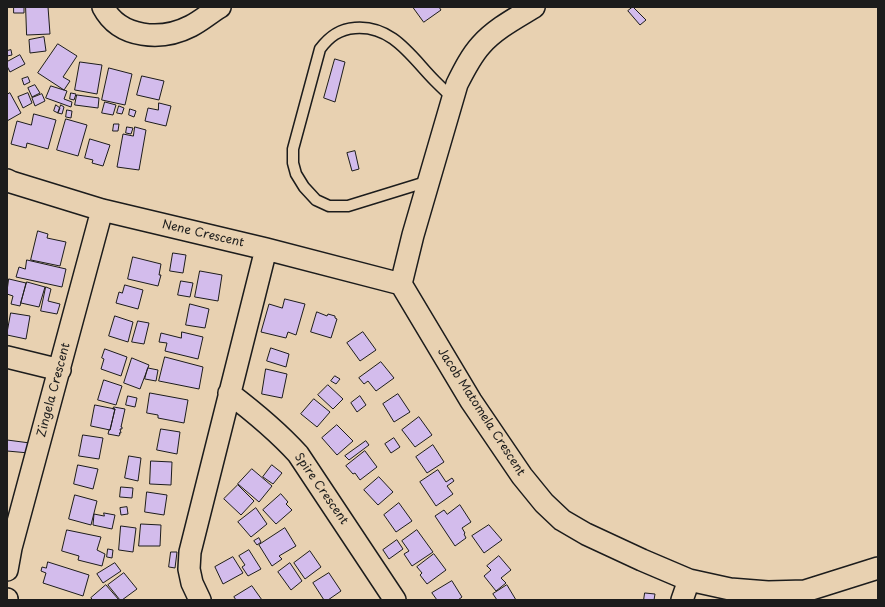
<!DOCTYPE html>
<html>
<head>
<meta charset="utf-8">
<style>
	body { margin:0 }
	#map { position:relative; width:885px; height:607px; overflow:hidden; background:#e8d1b1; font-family:"Playpen Sans",sans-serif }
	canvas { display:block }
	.frame { position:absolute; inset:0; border:8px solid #1c1c1c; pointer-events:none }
</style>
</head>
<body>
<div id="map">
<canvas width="885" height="607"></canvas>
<div class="frame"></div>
</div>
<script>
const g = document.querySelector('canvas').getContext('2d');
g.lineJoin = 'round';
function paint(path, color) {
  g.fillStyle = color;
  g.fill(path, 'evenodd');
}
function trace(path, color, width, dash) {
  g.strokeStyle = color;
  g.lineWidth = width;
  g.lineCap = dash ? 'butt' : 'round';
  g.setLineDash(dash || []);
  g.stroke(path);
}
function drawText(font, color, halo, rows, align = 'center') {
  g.font = font + ' "Playpen Sans",sans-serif';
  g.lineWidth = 3;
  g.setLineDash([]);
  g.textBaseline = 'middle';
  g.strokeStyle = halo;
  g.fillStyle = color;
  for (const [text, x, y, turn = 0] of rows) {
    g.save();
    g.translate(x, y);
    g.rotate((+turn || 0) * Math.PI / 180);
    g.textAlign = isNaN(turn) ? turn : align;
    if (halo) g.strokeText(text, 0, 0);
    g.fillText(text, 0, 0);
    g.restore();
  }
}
const building = new Path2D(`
	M 14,7 L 24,7 L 24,13 L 14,13 Z
	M 26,7 L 48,7 L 50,34 L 27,35 Z
	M 413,7 L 439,7 L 441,10 L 424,22 Z
	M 633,7 L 646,20 L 640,25 L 628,11 Z
	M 44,37 L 46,51 L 30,53 L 29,40 Z
	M 58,44 L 77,56 L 63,77 L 70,81 L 64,90 L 38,73 Z
	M 11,50 L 12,55 L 7,56 L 7,51 Z
	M 20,55 L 25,64 L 10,72 L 7,66 L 7,62 Z
	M 335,59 L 345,62 L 335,102 L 324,98 Z
	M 80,62 L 102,65 L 97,94 L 75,90 Z
	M 109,68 L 132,74 L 125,105 L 102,100 Z
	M 142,76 L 164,81 L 159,100 L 137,95 Z
	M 28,77 L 30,82 L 24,85 L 22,79 Z
	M 35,85 L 40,93 L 32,97 L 28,88 Z
	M 51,86 L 67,91 L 64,99 L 72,102 L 71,107 L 46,98 Z
	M 10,93 L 21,113 L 7,121 L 7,95 Z
	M 28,93 L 32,103 L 23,108 L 18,97 Z
	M 71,93 L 76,94 L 74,100 L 70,99 Z
	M 42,94 L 45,101 L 35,106 L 32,98 Z
	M 77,95 L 99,98 L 98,108 L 75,105 Z
	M 105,102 L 116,105 L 113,115 L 102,113 Z
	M 159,103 L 171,106 L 166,126 L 145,121 L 148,108 L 158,110 Z
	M 56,105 L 60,108 L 58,113 L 54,111 Z
	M 61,105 L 64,107 L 62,114 L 58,113 Z
	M 119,106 L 124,108 L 122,114 L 117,113 Z
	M 130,109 L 136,111 L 134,117 L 129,115 Z
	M 67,110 L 72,111 L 71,118 L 66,117 Z
	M 34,114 L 56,120 L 48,149 L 27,143 L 26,148 L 11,144 L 17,121 L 31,125 Z
	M 66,119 L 87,125 L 78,156 L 57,150 Z
	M 114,124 L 119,124 L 118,131 L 113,131 Z
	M 127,127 L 133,128 L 131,134 L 126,133 Z
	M 135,127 L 146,130 L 139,170 L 117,167 L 123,134 L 133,136 Z
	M 90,139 L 110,145 L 103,166 L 92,163 L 93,160 L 85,158 Z
	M 355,151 L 359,169 L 352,171 L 347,153 Z
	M 38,231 L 48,234 L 47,238 L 66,242 L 60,266 L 31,260 Z
	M 173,253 L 186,255 L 183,273 L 170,271 Z
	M 133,257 L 161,264 L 159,275 L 161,275 L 158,286 L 128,279 Z
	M 27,260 L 66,269 L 62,287 L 16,277 L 19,267 L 25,269 Z
	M 200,271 L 222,275 L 218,301 L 195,297 Z
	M 9,279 L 26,283 L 20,306 L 11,304 L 13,296 L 7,294 Z
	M 181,281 L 193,283 L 190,297 L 178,295 Z
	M 27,282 L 45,287 L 39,307 L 21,303 Z
	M 125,285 L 143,290 L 138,309 L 116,303 L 119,292 L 122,293 Z
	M 46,287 L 51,289 L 48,301 L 60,304 L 57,314 L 41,311 Z
	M 285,299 L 305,304 L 296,335 L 288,332 L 286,338 L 261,332 L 269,304 L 282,308 Z
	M 190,304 L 209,309 L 205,328 L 186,325 Z
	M 317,312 L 327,316 L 328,314 L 335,316 L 335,318 L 337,319 L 331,338 L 311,332 Z
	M 11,313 L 30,316 L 26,339 L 7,335 Z
	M 115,316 L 133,322 L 128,342 L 109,336 Z
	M 138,321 L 149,323 L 144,344 L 132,342 Z
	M 182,332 L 203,337 L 198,359 L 165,351 L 167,343 L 159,342 L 161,333 L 181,338 Z
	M 363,332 L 376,350 L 360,361 L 347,343 Z
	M 271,348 L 289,354 L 286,367 L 267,361 Z
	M 105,349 L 127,357 L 121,376 L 101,369 L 104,359 L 102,358 Z
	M 165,357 L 203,367 L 199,389 L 159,381 Z
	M 132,358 L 149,365 L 140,389 L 124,383 Z
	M 381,362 L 394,378 L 376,391 L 368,381 L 364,384 L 359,378 Z
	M 148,368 L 158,370 L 156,381 L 145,379 Z
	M 266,369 L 287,374 L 282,398 L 262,394 Z
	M 335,376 L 340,379 L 336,384 L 331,381 Z
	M 104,380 L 122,386 L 116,405 L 98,400 Z
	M 328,385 L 343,399 L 333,409 L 318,395 Z
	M 150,393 L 188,400 L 184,423 L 158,418 L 158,415 L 147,413 Z
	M 398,394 L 410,412 L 394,422 L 383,404 Z
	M 128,396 L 137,398 L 135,407 L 126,405 Z
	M 360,396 L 366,405 L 357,412 L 351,403 Z
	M 314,399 L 330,412 L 317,427 L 301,414 Z
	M 95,405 L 115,409 L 110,430 L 91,426 Z
	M 114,407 L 125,409 L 121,427 L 122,427 L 122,429 L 120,429 L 121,433 L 119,433 L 120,434 L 119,436 L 108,434 L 109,430 L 110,430 L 115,409 L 113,409 Z
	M 419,417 L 432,435 L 415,447 L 402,430 Z
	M 337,425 L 353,441 L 337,455 L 322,438 Z
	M 161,429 L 180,432 L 177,454 L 157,450 Z
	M 83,435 L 103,438 L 99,459 L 79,456 Z
	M 394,438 L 400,447 L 391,453 L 385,444 Z
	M 7,440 L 30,443 L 29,453 L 7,451 Z
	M 366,441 L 369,445 L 349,460 L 345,456 Z
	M 433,445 L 444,462 L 427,473 L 416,457 Z
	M 365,451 L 377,467 L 360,480 L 355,473 L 353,474 L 346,466 Z
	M 129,456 L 141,458 L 138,481 L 125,478 Z
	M 151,461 L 172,462 L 171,485 L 150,484 Z
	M 78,465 L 98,469 L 93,489 L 74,484 Z
	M 272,465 L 282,473 L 273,484 L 263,477 Z
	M 252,469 L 272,486 L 259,502 L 238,484 Z
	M 438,470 L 446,482 L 452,478 L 454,481 L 447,486 L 453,494 L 436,506 L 420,482 Z
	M 379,477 L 393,492 L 378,505 L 364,490 Z
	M 238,485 L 254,501 L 241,515 L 224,499 Z
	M 121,487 L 133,488 L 132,498 L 120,497 Z
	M 147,492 L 167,495 L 164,515 L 145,512 Z
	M 281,494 L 288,502 L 286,504 L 292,510 L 276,524 L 263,510 Z
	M 75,495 L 97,501 L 91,525 L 69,519 Z
	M 399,503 L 412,521 L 396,532 L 384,515 Z
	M 460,505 L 471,522 L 462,528 L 465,533 L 464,534 L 466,538 L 455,546 L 435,516 L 444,510 L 447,514 Z
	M 127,507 L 128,514 L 121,515 L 120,508 Z
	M 256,508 L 267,524 L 251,537 L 238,522 Z
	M 104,513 L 115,515 L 112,529 L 93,525 L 94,514 L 104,516 Z
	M 141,524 L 161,525 L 160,546 L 139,546 Z
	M 489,525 L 502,540 L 484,553 L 472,536 Z
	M 121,526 L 136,528 L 133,552 L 119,550 Z
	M 285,528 L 296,546 L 279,556 L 282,559 L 272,566 L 259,545 Z
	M 67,530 L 101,537 L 97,550 L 105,554 L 102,566 L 78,560 L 79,556 L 62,551 Z
	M 417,530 L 433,552 L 412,566 L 404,554 L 409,551 L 402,541 Z
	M 259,538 L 261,542 L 257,545 L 254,541 Z
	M 397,540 L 403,549 L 389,559 L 383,550 Z
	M 108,549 L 113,550 L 112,558 L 107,557 Z
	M 249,550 L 261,569 L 248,576 L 242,567 L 245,565 L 239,556 Z
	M 310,551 L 321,567 L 305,579 L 294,563 Z
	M 171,552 L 177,552 L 175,568 L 169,567 Z
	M 434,554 L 446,570 L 427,584 L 420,575 L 422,573 L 417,567 Z
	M 499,556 L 511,570 L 501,578 L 506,583 L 496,591 L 484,576 L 491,570 L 487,566 Z
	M 233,557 L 243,573 L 223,584 L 215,567 Z
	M 48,562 L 89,575 L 83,596 L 43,583 L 46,573 L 41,571 L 42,567 L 46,568 Z
	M 115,563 L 121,571 L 103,583 L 97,574 Z
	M 290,563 L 302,581 L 291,590 L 278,572 Z
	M 124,573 L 137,589 L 122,600 L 120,600 L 108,585 Z
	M 329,573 L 341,591 L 328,600 L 324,600 L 313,583 Z
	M 452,581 L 462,597 L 458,600 L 437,600 L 432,593 Z
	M 106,585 L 119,600 L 93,600 L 91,598 Z
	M 507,585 L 516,600 L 497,600 L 493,594 Z
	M 252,586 L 262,600 L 236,600 L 234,597 Z
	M 645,593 L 655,594 L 654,600 L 644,600 Z`);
paint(building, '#d3bcec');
trace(building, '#1c1c1c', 1);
const lane = new Path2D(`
	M 429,181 L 348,206 L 329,206 L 316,200 L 304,187 L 296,174 L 293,163 L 293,149 L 320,49 C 329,37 339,29 355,28 C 393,25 412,58 435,81 C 441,87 447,93 453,98`);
const street = new Path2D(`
	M 103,7 C 120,39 162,41 191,26 C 201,21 210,13 220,7
	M 534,7 C 516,18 495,29 481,45 C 471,56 464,70 457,84 L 413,235 L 401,284 L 471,401 L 522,476 L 544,503 L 562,520 L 586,534 L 642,560 L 689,580 L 730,589 L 768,592 L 805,591 L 878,568
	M 7,180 L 11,182 L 102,210 L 266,249 L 401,284
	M 7,357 L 60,370
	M 229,393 C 254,412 277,431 298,454 L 395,600
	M 7,570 L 11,548 L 102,210
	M 7,599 L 7,600
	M 200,600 L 192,583 L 189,569 L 190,552 L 266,249
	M 682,600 L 689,580`);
trace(lane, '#1c1c1c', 13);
trace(street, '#1c1c1c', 24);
trace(lane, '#e8d1b1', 10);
trace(street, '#e8d1b1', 21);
drawText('12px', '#1c1c1c', '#e8d1b1', [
	["Nene Crescent",203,234,13],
	["Zingela Crescent",54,390,-75],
	["Jacob Matomela Crescent",481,412,57],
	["Spire Crescent",321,489,55]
]);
</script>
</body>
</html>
